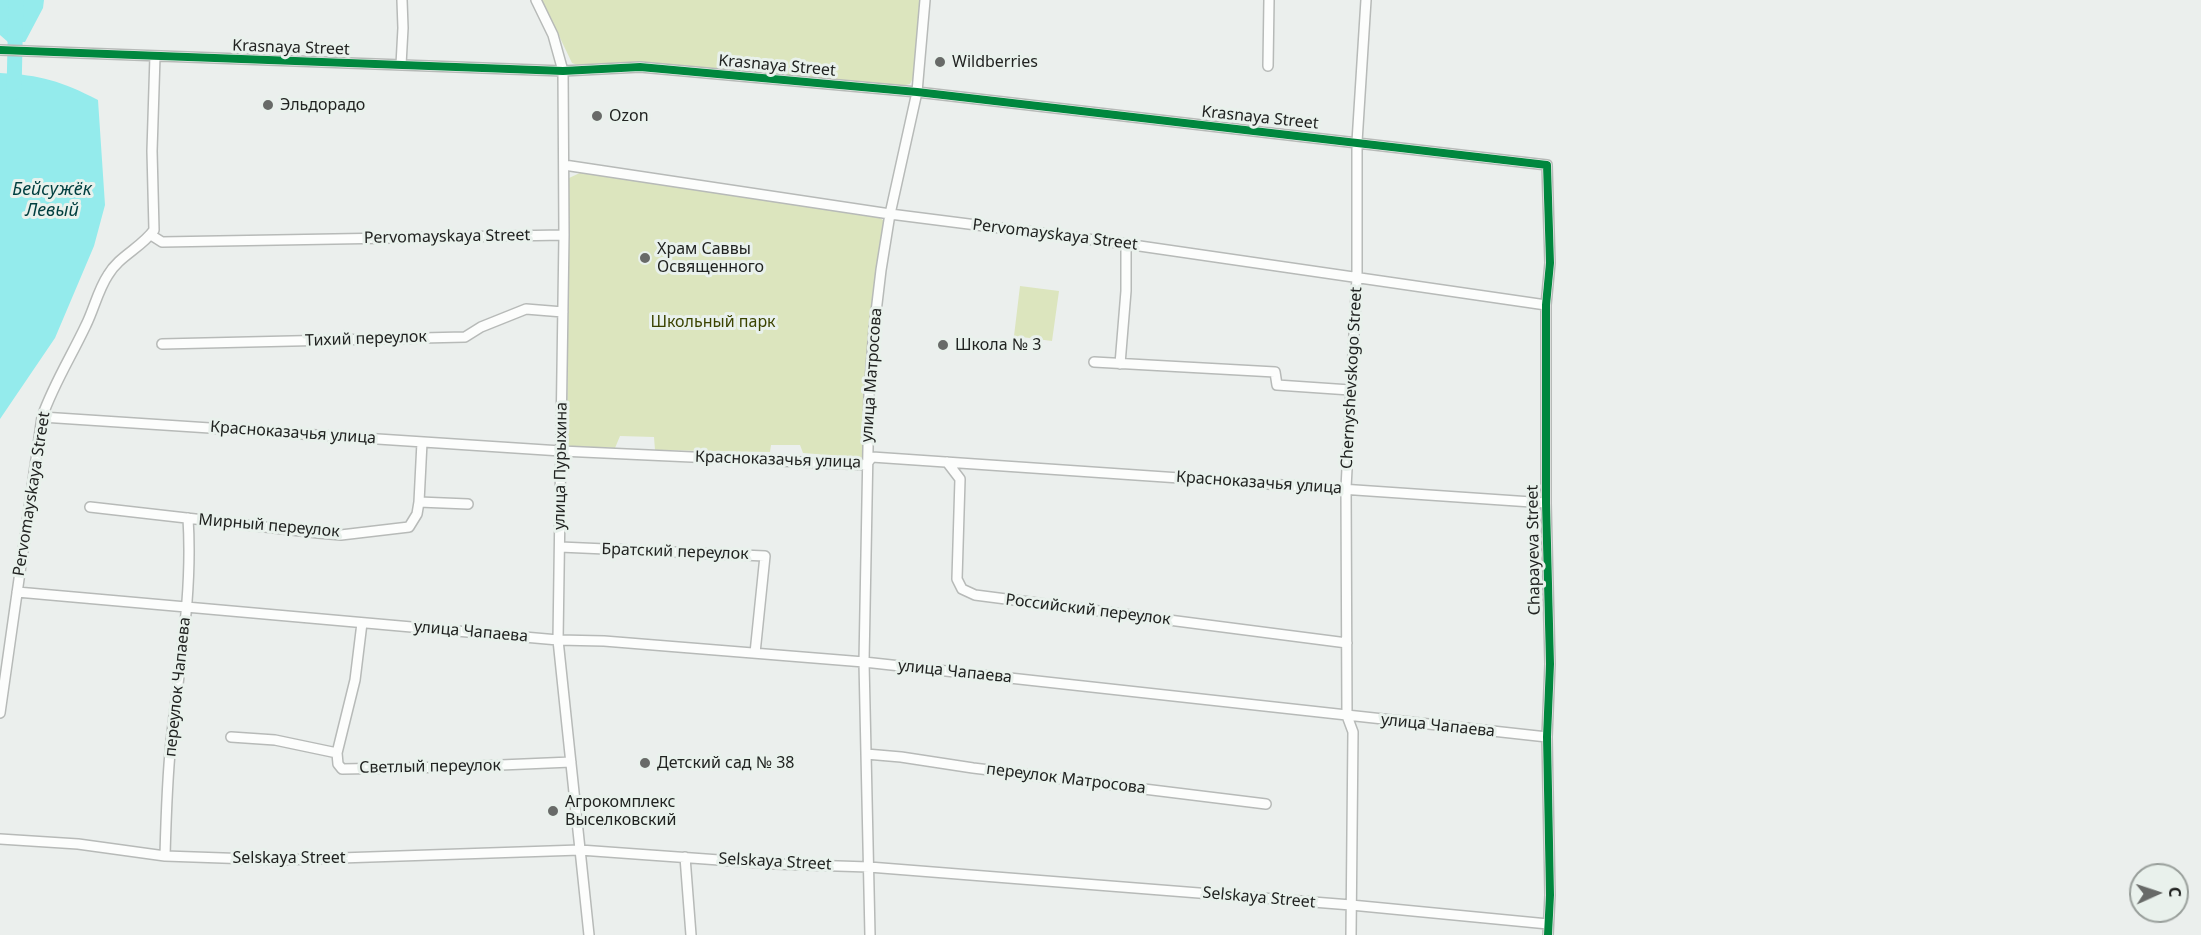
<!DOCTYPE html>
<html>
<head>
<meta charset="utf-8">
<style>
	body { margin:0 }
	#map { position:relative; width:2201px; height:935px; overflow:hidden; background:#ebefed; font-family:"Noto Sans",sans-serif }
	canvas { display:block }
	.north { position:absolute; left:2129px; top:863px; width:60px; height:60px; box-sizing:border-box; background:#e9f1ec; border:2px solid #999f9b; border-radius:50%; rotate:87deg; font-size:16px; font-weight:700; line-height:24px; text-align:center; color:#212321 }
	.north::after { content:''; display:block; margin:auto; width:21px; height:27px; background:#686a68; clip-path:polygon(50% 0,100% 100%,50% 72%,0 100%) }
</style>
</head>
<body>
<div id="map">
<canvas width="2201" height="935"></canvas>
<div class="north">С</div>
</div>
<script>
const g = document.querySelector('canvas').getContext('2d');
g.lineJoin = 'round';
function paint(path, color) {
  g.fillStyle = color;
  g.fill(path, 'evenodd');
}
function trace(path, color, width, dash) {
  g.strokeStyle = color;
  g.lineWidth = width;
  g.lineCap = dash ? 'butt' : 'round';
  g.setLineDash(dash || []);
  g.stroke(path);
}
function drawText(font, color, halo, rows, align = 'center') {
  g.font = font + ' "Noto Sans",sans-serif';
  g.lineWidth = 6;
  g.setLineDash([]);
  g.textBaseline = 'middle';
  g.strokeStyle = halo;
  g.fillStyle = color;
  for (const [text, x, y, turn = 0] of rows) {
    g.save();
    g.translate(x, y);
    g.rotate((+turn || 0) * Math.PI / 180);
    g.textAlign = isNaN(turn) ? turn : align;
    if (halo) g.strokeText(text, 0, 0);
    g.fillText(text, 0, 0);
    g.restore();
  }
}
paint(new Path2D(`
	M 542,0 L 920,0 L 914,76 L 910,84 L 902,86 L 717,69 L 640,64 L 583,67 L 572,63 Z
	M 582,172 L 877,216 L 883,220 L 884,230 L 867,346 L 865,458 L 803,453 L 800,445 L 771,445 L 770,452 L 655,450 L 654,437 L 620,436 L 615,448 L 567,446 L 569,178 Z
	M 1020,286 L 1059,291 L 1052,341 L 1014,336 Z`), '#dce5be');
paint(new Path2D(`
	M 0,0 L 44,0 L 43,8 L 25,42 L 8,42 L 0,35 Z
	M 0,73 C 41,75 61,81 98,100 L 105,205 L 94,246 L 55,338 L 0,419 Z`), '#94ebec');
trace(new Path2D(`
	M 14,92 L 16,0`), '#94ebec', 15);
const minor = new Path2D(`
	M 536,0 L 553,35 L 563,71 L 564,235 L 558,640 L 589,935
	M 0,50 L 563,71 L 640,67 L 917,92 L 1547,165 L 1550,263 L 1546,305 L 1546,503 L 1550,664 L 1547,737 L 1550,895 L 1548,935
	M 401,65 L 403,28 L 402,0
	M 1268,66 L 1269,0
	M 564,165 L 890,214 L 1126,244 L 1546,305
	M 151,235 L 162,242 L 564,235
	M 162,344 L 465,337 L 481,327 L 526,309 L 563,312
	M 1094,362 L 1275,372 L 1277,385 L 1350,390
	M 1120,364 L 1126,291 L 1126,244
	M 42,417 L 561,451 L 866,465 L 872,457 L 1546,503
	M 947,462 L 960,479 L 957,579 L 962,589 L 975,595 L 1347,643
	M 419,502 L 422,442
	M 90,507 L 318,533 L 341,535 L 409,527 L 417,514 L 419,502 L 468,504
	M 560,547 L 765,556 L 755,653
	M 17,592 L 558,640 L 604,641 L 864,662 L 1547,737
	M 0,713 L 42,417 C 54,383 71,357 86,325 C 94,309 98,290 108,275 C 119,256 141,248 154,230 L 152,151 L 155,56
	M 231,737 L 275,740 L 337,753 L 338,764 L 342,769 L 454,767 L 571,762
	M 337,753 L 355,680 L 362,623
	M 866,754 L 901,757 L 973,768 L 1266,804
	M 0,839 L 78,844 L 165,856 L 280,860 L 580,850 L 775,864 L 869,867 L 1351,905 L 1548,924
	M 165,856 C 166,818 167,780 171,742 C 179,667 193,594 188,518
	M 685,857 L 691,935
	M 870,935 L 864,662 L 869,394 L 874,329 L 881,270 L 890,214 L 917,92 L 925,0
	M 1351,935 L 1353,732 L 1347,716 L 1346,488 L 1357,277 L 1357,142 L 1366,0`);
trace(minor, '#b7bab8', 12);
trace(minor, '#fcfdfc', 9);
trace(new Path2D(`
	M 0,50 L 563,71 L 640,67 L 917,92 L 1547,165 L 1550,263 L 1546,305 L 1546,503 L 1550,664 L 1547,737 L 1550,895 L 1548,935`), '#00873e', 8);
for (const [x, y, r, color] of [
	[940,62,6,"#686a68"],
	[268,105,6,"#686a68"],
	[597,116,6,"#686a68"],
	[645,258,6,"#686a68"],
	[943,345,6,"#686a68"],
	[645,763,6,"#686a68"],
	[553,811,6,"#686a68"]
]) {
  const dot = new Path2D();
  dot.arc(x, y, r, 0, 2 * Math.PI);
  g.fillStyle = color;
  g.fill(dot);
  trace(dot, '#e9f1ec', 2);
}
drawText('16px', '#212321', '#e9f1ec', [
	["Krasnaya Street",291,48,2],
	["Krasnaya Street",777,66,5],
	["Krasnaya Street",1260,118,6],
	["Pervomayskaya Street",1055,235,7],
	["Pervomayskaya Street",447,237,-1],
	["Тихий переулок",366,339,-2],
	["улица Матросова",872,375,-86],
	["Chernyshevskogo Street",1352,378,-87],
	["Красноказачья улица",293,433,4],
	["Красноказачья улица",778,460,2],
	["улица Пурыхина",561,466,-89],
	["Красноказачья улица",1259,483,4],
	["Pervomayskaya Street",32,494,-81],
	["Мирный переулок",269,526,5],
	["Chapayeva Street",1534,550,-91],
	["Братский переулок",675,552,2],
	["Российский переулок",1088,610,7],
	["улица Чапаева",471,632,5],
	["улица Чапаева",955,672,6],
	["переулок Чапаева",178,687,-84],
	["улица Чапаева",1438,726,6],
	["Светлый переулок",430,767,-1],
	["переулок Матросова",1066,779,7],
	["Selskaya Street",289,858],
	["Selskaya Street",775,862,3],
	["Selskaya Street",1259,898,5]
]);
drawText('16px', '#212321', '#e9f1ec', [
	["Wildberries",952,62],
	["Эльдорадо",280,105],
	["Ozon",609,116],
	["Храм Саввы",657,249],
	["Освященного",657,267],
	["Школа № 3",955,345],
	["Детский сад № 38",657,763],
	["Агрокомплекс",565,802],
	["Выселковский",565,820]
], 'left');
drawText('16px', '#3b4300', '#e9f1ec', [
	["Школьный парк",713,322]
]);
drawText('italic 18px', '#013e3f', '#e9f1ec', [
	["Бейсужёк",52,190],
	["Левый",52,211]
]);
</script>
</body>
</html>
